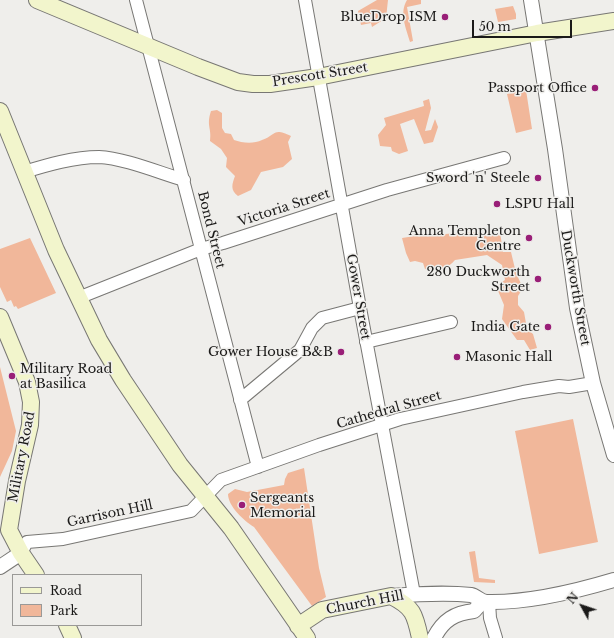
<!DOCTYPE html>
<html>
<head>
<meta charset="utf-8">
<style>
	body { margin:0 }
	#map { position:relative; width:614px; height:638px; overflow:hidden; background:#efeeeb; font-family:"Libre Baskerville",serif }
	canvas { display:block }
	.legend { position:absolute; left:12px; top:574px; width:130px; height:52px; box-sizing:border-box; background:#efeeeb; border:1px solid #9a9997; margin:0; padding:5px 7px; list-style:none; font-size:12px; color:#1b1a19 }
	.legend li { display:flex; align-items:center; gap:8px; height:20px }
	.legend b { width:20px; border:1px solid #9a9997 }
	.north { position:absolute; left:562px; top:586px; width:40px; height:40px; -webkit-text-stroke:3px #efeeeb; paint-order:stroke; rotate:310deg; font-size:11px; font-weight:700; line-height:16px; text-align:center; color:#1b1a19 }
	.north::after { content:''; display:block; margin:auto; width:14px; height:18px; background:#1b1a19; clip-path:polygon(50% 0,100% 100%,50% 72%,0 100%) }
	.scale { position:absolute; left:472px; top:20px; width:100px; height:18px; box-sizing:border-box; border:2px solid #1b1a19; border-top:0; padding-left:5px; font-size:12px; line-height:14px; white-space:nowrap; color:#1b1a19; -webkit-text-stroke:3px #efeeeb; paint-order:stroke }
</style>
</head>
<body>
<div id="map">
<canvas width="614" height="638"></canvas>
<ul class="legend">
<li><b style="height:5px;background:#f2f5cc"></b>Road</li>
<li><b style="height:11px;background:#f1b79a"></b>Park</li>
</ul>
<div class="north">N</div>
<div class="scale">50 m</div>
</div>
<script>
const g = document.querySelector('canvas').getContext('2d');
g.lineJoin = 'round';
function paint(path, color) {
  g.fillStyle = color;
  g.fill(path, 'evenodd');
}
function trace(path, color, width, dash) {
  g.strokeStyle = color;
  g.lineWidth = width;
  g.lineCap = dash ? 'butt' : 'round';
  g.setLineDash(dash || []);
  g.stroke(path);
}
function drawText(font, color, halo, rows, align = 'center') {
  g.font = font + ' "Libre Baskerville",serif';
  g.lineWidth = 3;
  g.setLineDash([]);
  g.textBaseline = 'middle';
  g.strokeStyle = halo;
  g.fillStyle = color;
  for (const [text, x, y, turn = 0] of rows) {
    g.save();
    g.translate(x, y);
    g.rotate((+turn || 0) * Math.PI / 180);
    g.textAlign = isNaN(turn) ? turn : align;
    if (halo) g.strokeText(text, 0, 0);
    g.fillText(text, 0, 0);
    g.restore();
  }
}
paint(new Path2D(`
	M 377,0 L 388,0 L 386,18 L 372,27 L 371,23 L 361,25 L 358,11 Z
	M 407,0 L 421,0 L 421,4 L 407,7 L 413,41 L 410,42 C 406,28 399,13 407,0 Z
	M 513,6 L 516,14 L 516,19 L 498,22 L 495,9 Z
	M 526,90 L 532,129 L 516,133 L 507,94 Z
	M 429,99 L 431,108 L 425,131 L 431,130 L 435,119 L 438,127 L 433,142 L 424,144 L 414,119 L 400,124 L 408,151 L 399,154 L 392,151 L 391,147 L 380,146 L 378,135 L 386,125 L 384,118 L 424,106 L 423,101 Z
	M 217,110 L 222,113 L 222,128 L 225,133 L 231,134 L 234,140 C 242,143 254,144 262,140 C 276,135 273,127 291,136 L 288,142 L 292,159 L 283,167 L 261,172 L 251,190 L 238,196 C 230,190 232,184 235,176 L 226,167 L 227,158 L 221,149 L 210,141 C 212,128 206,126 211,111 Z
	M 475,232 L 492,234 L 500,232 L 503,252 L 511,252 L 516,273 L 523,288 L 518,296 L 518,305 L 524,312 L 527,329 L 533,334 L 537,348 L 530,350 L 524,340 L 517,340 L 502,319 L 504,305 L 496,286 L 505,280 L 502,265 L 487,255 L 455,260 C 445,271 438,271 425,269 L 423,263 L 415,261 L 410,262 L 406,253 L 402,238 L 415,236 Z
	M 30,238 L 56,293 L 18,309 L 16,306 L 14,307 L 11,300 L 7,302 L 0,287 L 0,249 Z
	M 0,367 L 16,431 L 12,451 L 0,477 Z
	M 573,419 L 598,542 L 539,554 L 515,431 Z
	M 304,468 L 319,568 L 326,597 L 312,606 L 254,527 C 244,521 228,506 228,494 L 235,489 L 247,492 L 284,485 L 285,479 L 288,473 Z
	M 475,551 L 479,578 L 495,580 L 495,583 L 474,582 L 469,552 Z`), '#f1b79a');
const minor = new Path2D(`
	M 136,0 L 258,467
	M 305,0 L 360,308 L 414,594
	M 24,172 C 47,165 74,157 99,157 C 124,158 160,173 184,180
	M 78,298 L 201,249 L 223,243 L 387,190 L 504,158
	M 366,342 L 451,322
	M 240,400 L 300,350 L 312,328 L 322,318 L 360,308
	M 21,553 L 27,542 L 63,539 L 191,511 L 221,480 L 319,445 L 400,419 L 523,392 L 559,386 L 569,387 L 593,383
	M 489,602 L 490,618 L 496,638`);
const tertiary = new Path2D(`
	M 531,0 L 555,149 L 577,308 L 593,383 L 614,455
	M 0,567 L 21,553
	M 391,596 C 417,594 445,592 471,595 C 477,596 480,602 487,602 C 529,603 574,592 614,580
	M 434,638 C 443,620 455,613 474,611 L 482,602`);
const secondary = new Path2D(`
	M 37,0 L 198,67 L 238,82 L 253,84 L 270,84 L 318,77 L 537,33 L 614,21
	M 0,111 L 56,250 L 99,340 L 123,380 L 180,465 L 231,528 L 307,638
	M 0,317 L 27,382 L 31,402 L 30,425 L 17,481 L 9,530 L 21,553 L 36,575
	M 67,625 L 73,638
	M 298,626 L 322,610 L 391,596 C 413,607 415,614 420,638`);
trace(minor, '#787774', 14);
trace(tertiary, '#787774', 16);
trace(secondary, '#787774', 18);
trace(minor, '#fff', 12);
trace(tertiary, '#fff', 14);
trace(secondary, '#f2f5cc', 16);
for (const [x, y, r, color] of [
	[445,17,4,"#991e77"],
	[595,88,4,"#991e77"],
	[538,178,4,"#991e77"],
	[497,204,4,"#991e77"],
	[529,238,4,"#991e77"],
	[538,279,4,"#991e77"],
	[548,327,4,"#991e77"],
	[341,352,4,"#991e77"],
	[457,357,4,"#991e77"],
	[12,376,4,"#991e77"],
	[242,505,4,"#991e77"]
]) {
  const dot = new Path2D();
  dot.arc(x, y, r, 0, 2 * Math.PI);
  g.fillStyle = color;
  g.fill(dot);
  trace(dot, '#efeeeb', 1.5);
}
drawText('13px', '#1b1a19', '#efeeeb', [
	["BlueDrop ISM",437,17],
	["Passport Office",587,88],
	["Sword 'n' Steele",530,178],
	["LSPU Hall",505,204,"left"],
	["Anna Templeton",521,231],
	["Centre",521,246],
	["280 Duckworth",530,272],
	["Street",530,287],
	["India Gate",540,327],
	["Gower House B&B",333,352],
	["Masonic Hall",465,357,"left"],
	["Military Road",20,369,"left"],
	["at Basilica",20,384,"left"],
	["Sergeants",250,498,"left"],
	["Memorial",250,513,"left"]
], 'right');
drawText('13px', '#1b1a19', '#efeeeb', [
	["Prescott Street",320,75,-9],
	["Victoria Street",284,208,-18],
	["Bond Street",211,230,76],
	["Duckworth Street",575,288,80],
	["Gower Street",358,297,80],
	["Cathedral Street",389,410,-16],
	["Military Road",22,457,-79],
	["Garrison Hill",110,514,-12],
	["Church Hill",365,603,-11]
]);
</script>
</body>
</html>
